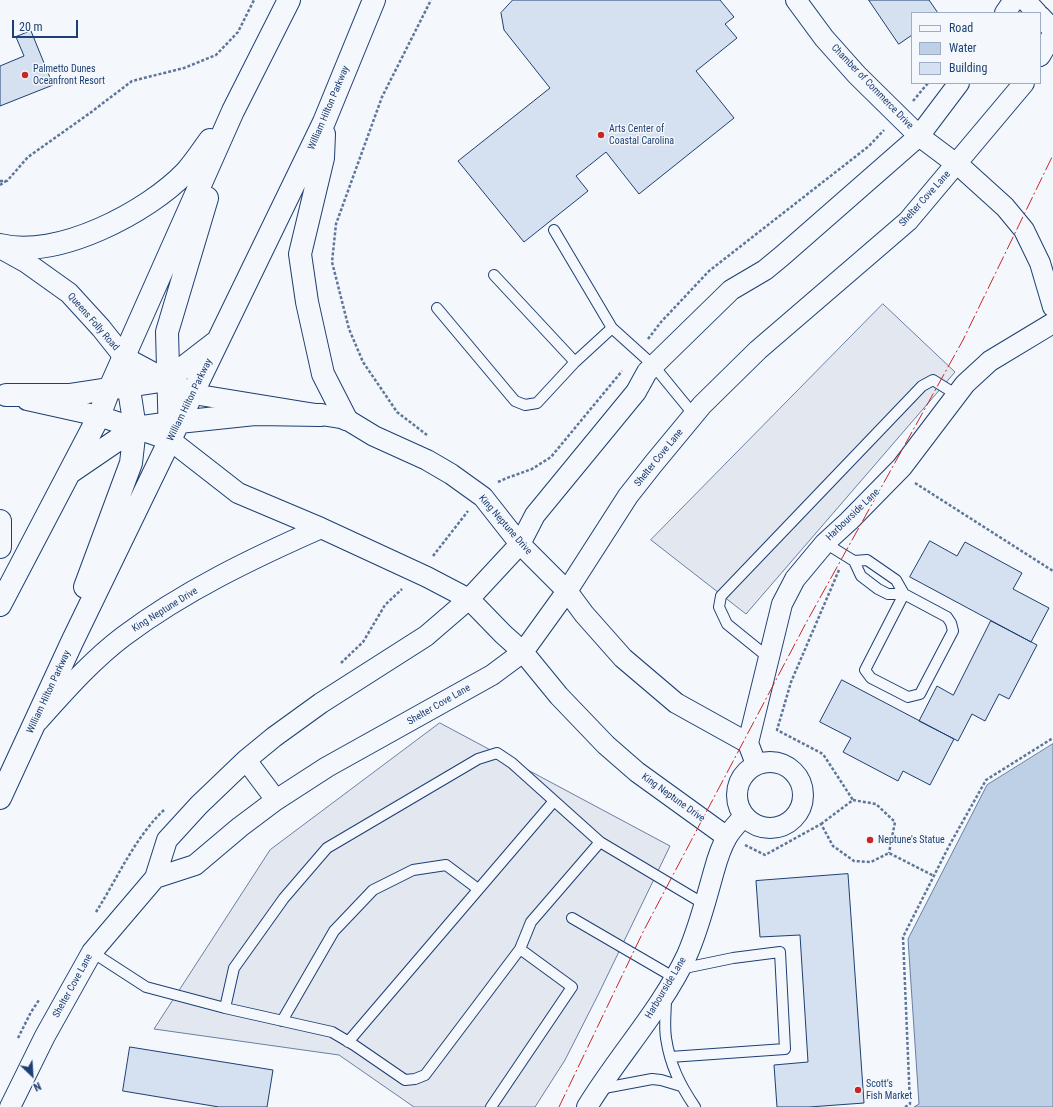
<!DOCTYPE html>
<html>
<head>
<meta charset="utf-8">
<style>
	body { margin:0 }
	#map { position:relative; width:1053px; height:1107px; overflow:hidden; background:#f4f7fb; font-family:"Roboto Condensed",sans-serif }
	canvas { display:block }
	.legend { position:absolute; left:911px; top:12px; width:130px; height:72px; box-sizing:border-box; background:#f4f7fb; border:1px solid #9eadc5; margin:0; padding:5px 7px; list-style:none; font-size:12px; color:#1d3f73 }
	.legend li { display:flex; align-items:center; gap:8px; height:20px }
	.legend b { width:20px; border:1px solid #9eadc5 }
	.north { position:absolute; left:12px; top:1055px; width:40px; height:40px; -webkit-text-stroke:3px #f4f7fb; paint-order:stroke; rotate:155deg; font-size:11px; font-weight:700; line-height:16px; text-align:center; color:#1d3f73 }
	.north::after { content:''; display:block; margin:auto; width:14px; height:18px; background:#1d3f73; clip-path:polygon(50% 0,100% 100%,50% 72%,0 100%) }
	.scale { position:absolute; left:12px; top:20px; width:66px; height:18px; box-sizing:border-box; border:2px solid #1d3f73; border-top:0; padding-left:5px; font-size:12px; line-height:14px; white-space:nowrap; color:#1d3f73; -webkit-text-stroke:3px #f4f7fb; paint-order:stroke }
</style>
</head>
<body>
<div id="map">
<canvas width="1053" height="1107"></canvas>
<ul class="legend">
<li><b style="height:5px;background:#f4f7fb"></b>Road</li>
<li><b style="height:11px;background:#bed0e5"></b>Water</li>
<li><b style="height:11px;background:#d5e0f0"></b>Building</li>
</ul>
<div class="north">N</div>
<div class="scale">20 m</div>
</div>
<script>
const g = document.querySelector('canvas').getContext('2d');
g.lineJoin = 'round';
function paint(path, color) {
  g.fillStyle = color;
  g.fill(path, 'evenodd');
}
function trace(path, color, width, dash) {
  g.strokeStyle = color;
  g.lineWidth = width;
  g.lineCap = dash ? 'butt' : 'round';
  g.setLineDash(dash || []);
  g.stroke(path);
}
function drawText(font, color, halo, rows, align = 'center') {
  g.font = font + ' "Roboto Condensed",sans-serif';
  g.lineWidth = 3;
  g.setLineDash([]);
  g.textBaseline = 'middle';
  g.strokeStyle = halo;
  g.fillStyle = color;
  for (const [text, x, y, turn = 0] of rows) {
    g.save();
    g.translate(x, y);
    g.rotate((+turn || 0) * Math.PI / 180);
    g.textAlign = isNaN(turn) ? turn : align;
    if (halo) g.strokeText(text, 0, 0);
    g.fillText(text, 0, 0);
    g.restore();
  }
}
const parking = new Path2D(`
	M 883,304 L 955,372 L 746,614 L 651,540 Z
	M 440,723 L 670,846 L 598,995 L 565,1060 L 535,1107 L 414,1107 L 339,1055 L 154,1029 L 270,850 Z`);
paint(parking, '#e3e8f0');
trace(parking, '#687fa3', 1);
const water = new Path2D(`
	M 1053,744 L 1053,1107 L 914,1107 L 919,1104 L 908,939 L 987,785 Z`);
paint(water, '#bed0e5');
trace(water, '#687fa3', 1);
const building = new Path2D(`
	M 513,0 L 720,0 L 734,17 L 725,24 L 737,38 L 696,71 L 734,118 L 639,194 L 606,152 L 576,176 L 588,191 L 524,242 L 458,161 L 550,88 L 504,30 L 501,13 Z
	M 869,0 L 929,0 L 938,13 L 912,13 L 912,35 L 899,44 Z
	M 31,31 L 53,85 L 0,106 L 0,66 L 24,56 L 16,37 Z
	M 930,541 L 957,556 L 965,542 L 1022,573 L 1013,589 L 1049,608 L 1031,642 L 910,577 Z
	M 991,621 L 1037,645 L 1009,699 L 999,694 L 985,721 L 972,714 L 958,741 L 919,721 L 937,686 L 953,695 Z
	M 842,680 L 954,739 L 930,785 L 903,771 L 898,781 L 843,752 L 851,738 L 820,722 Z
	M 848,874 L 864,1103 L 809,1107 L 777,1107 L 774,1065 L 808,1062 L 800,935 L 760,937 L 756,881 Z
	M 130,1047 L 273,1070 L 267,1107 L 219,1107 L 123,1091 Z`);
paint(building, '#d5e0f0');
trace(building, '#1d3f73', 1);
const service = new Path2D(`
	M 554,230 L 612,328 L 653,365 L 694,415
	M 494,275 L 575,362
	M 437,308 L 515,401 L 525,405 L 537,403 L 575,362 L 612,328
	M 825,543 L 854,561 L 861,576 L 878,589 L 888,594 L 904,594 L 947,617 L 951,623 L 953,631 L 920,694 L 908,697 L 871,678 L 865,670 L 904,594
	M 854,561 L 867,560 L 896,580 L 904,594
	M 769,658 L 727,624 L 719,607 L 721,596 L 922,386 L 933,380 L 957,395
	M 572,918 L 675,978
	M 520,949 L 425,1075 L 415,1079 L 405,1080 L 354,1045 L 332,1032 L 225,1008 L 234,968 L 284,898 L 327,848 L 478,759 L 497,753 L 512,763 L 600,842
	M 92,952 L 146,987 L 225,1008
	M 666,998 C 666,1011 664,1025 666,1038 C 670,1065 680,1085 695,1107
	M 282,1021 L 334,931 L 373,890 L 413,870 L 446,865 L 478,889
	M 348,1042 L 554,801
	M 670,1057 L 785,1049 L 780,952 L 733,958 L 680,969
	M 599,1089 L 652,1079 L 661,1080 L 681,1086
	M 491,1107 L 572,987 L 520,949 L 531,922 L 600,842 L 704,904`);
const minor = new Path2D(`
	M 796,0 L 824,38 L 857,75 L 919,136 L 963,169 L 1005,207 L 1024,230 L 1040,263 L 1053,307
	M 1025,0 L 1037,13
	M 1005,13 L 1014,0
	M 1040,16 L 1053,30
	M 1040,56 L 1053,34
	M 0,248 L 27,263 L 69,293 L 101,328 L 124,357 L 193,394 L 346,419 L 374,436 L 427,460 L 451,474 L 483,497 L 520,544 L 567,591 L 584,614 L 623,658 L 676,703 L 748,743
	M 27,400 L 99,416 L 170,440 L 238,493 L 321,528 L 427,577 L 469,599 L 503,634 L 523,652 L 559,696 L 606,745 L 637,772 L 727,837
	M 38,721 C 65,691 92,660 124,636 C 184,591 253,558 321,528
	M 246,760 L 276,800
	M737 795a33 33 0 1 1 66 0a33 33 0 1 1-66 0Z
	M 756,764 L 748,743 L 782,604 L 795,579 L 825,543 L 849,521 L 902,467 L 965,384 L 990,361 L 1053,323
	M 155,878 L 195,865 L 240,827 L 276,800 L 327,767 L 492,675 L 523,652 L 567,591 L 628,496 L 654,463 L 702,405 L 758,350 L 908,221 L 1024,83
	M 10,1107 L 45,1036 L 92,952 L 155,878 L 167,840 L 199,805 L 246,760 L 274,737 L 321,703 L 426,636 L 469,599 L 520,544 L 535,515 L 636,392 L 647,372 L 731,290 L 765,270 L 782,256 L 919,136 L 959,83
	M 587,1107 C 618,1056 661,1010 687,955 C 699,928 706,899 714,871 C 717,860 721,847 727,837 C 731,830 738,823 744,816`);
const trunk = new Path2D(`
	M 324,134 L 323,158 L 300,254 L 307,302 L 323,374 L 346,419
	M 0,245 C 57,260 148,212 186,172 C 195,162 202,151 210,140
	M 6,395 L 69,395 L 167,380 L 215,343
	M 170,438 L 167,332 L 207,198
	M 72,471 L 135,428 L 179,422 L 255,414 L 321,415
	M 0,521 L 0,547
	M 85,587 L 131,463 L 135,428 L 124,357
	M 0,605 L 99,416 L 109,390 L 233,111 L 289,0
	M 0,798 L 72,642 L 324,122 L 374,0`);
trace(service, '#1d3f73', 12);
trace(minor, '#1d3f73', 22);
trace(trunk, '#1d3f73', 24);
trace(new Path2D(`
	M 913,101 L 928,83
	M 0,181 L 7,181 L 28,157 L 90,113 L 132,81 L 184,68 L 216,55 L 238,32 L 254,0
	M 0,185 L 6,181
	M 648,339 L 661,322 L 709,271 L 869,146 L 884,130
	M 427,435 L 397,412 L 363,362 L 349,329 L 332,262 L 336,224 L 382,97 L 431,0
	M 498,482 L 507,478 L 532,469 L 551,457 L 622,371
	M 915,483 L 1053,571
	M 433,556 L 468,511
	M 839,570 L 791,682 L 777,730 L 823,754 L 853,800
	M 341,663 L 363,642 L 385,605 L 402,589
	M 821,824 L 853,800 L 876,804 L 895,822 L 889,853
	M 745,845 L 765,855 L 821,824 L 833,846 L 854,861 L 871,862 L 889,853 L 934,876
	M 96,912 C 117,879 135,837 164,810
	M 18,1038 L 31,1012 L 39,1000
	M 905,1107 L 910,1104 L 903,937 L 949,846 L 986,780 L 1053,738`), '#5e769c', 2.5, [3, 2]);
trace(service, '#f4f7fb', 10);
trace(minor, '#f4f7fb', 20);
trace(trunk, '#f4f7fb', 22);
trace(new Path2D(`
	M 559,1107 L 644,930 L 806,623 L 963,340 L 1053,155`), '#c62828', 1, [14, 3, 2, 3]);
for (const [x, y, r, color] of [
	[25,75,4,"#c62828"],
	[601,135,4,"#c62828"],
	[870,840,4,"#c62828"],
	[858,1090,4,"#c62828"]
]) {
  const dot = new Path2D();
  dot.arc(x, y, r, 0, 2 * Math.PI);
  g.fillStyle = color;
  g.fill(dot);
  trace(dot, '#f4f7fb', 1.5);
}
drawText('10px', '#1d3f73', '#f4f7fb', [
	["Palmetto Dunes",33,69],
	["Oceanfront Resort",33,81],
	["Arts Center of",609,129],
	["Coastal Carolina",609,141],
	["Neptune's Statue",878,840],
	["Scott’s",866,1084],
	["Fish Market",866,1096]
], 'left');
drawText('10px', '#1d3f73', '#f4f7fb', [
	["Chamber of Commerce Drive",872,87,46],
	["William Hilton Parkway",329,108,-67],
	["Shelter Cove Lane",925,199,-48],
	["Queens Folly Road",93,322,49],
	["William Hilton Parkway",190,400,-64],
	["Shelter Cove Lane",659,458,-51],
	["Harbourside Lane",853,515,-44],
	["King Neptune Drive",505,525,49],
	["King Neptune Drive",165,610,-32],
	["William Hilton Parkway",49,692,-65],
	["Shelter Cove Lane",439,705,-30],
	["King Neptune Drive",673,798,36],
	["Shelter Cove Lane",73,986,-61],
	["Harbourside Lane",666,988,-59]
]);
</script>
</body>
</html>
